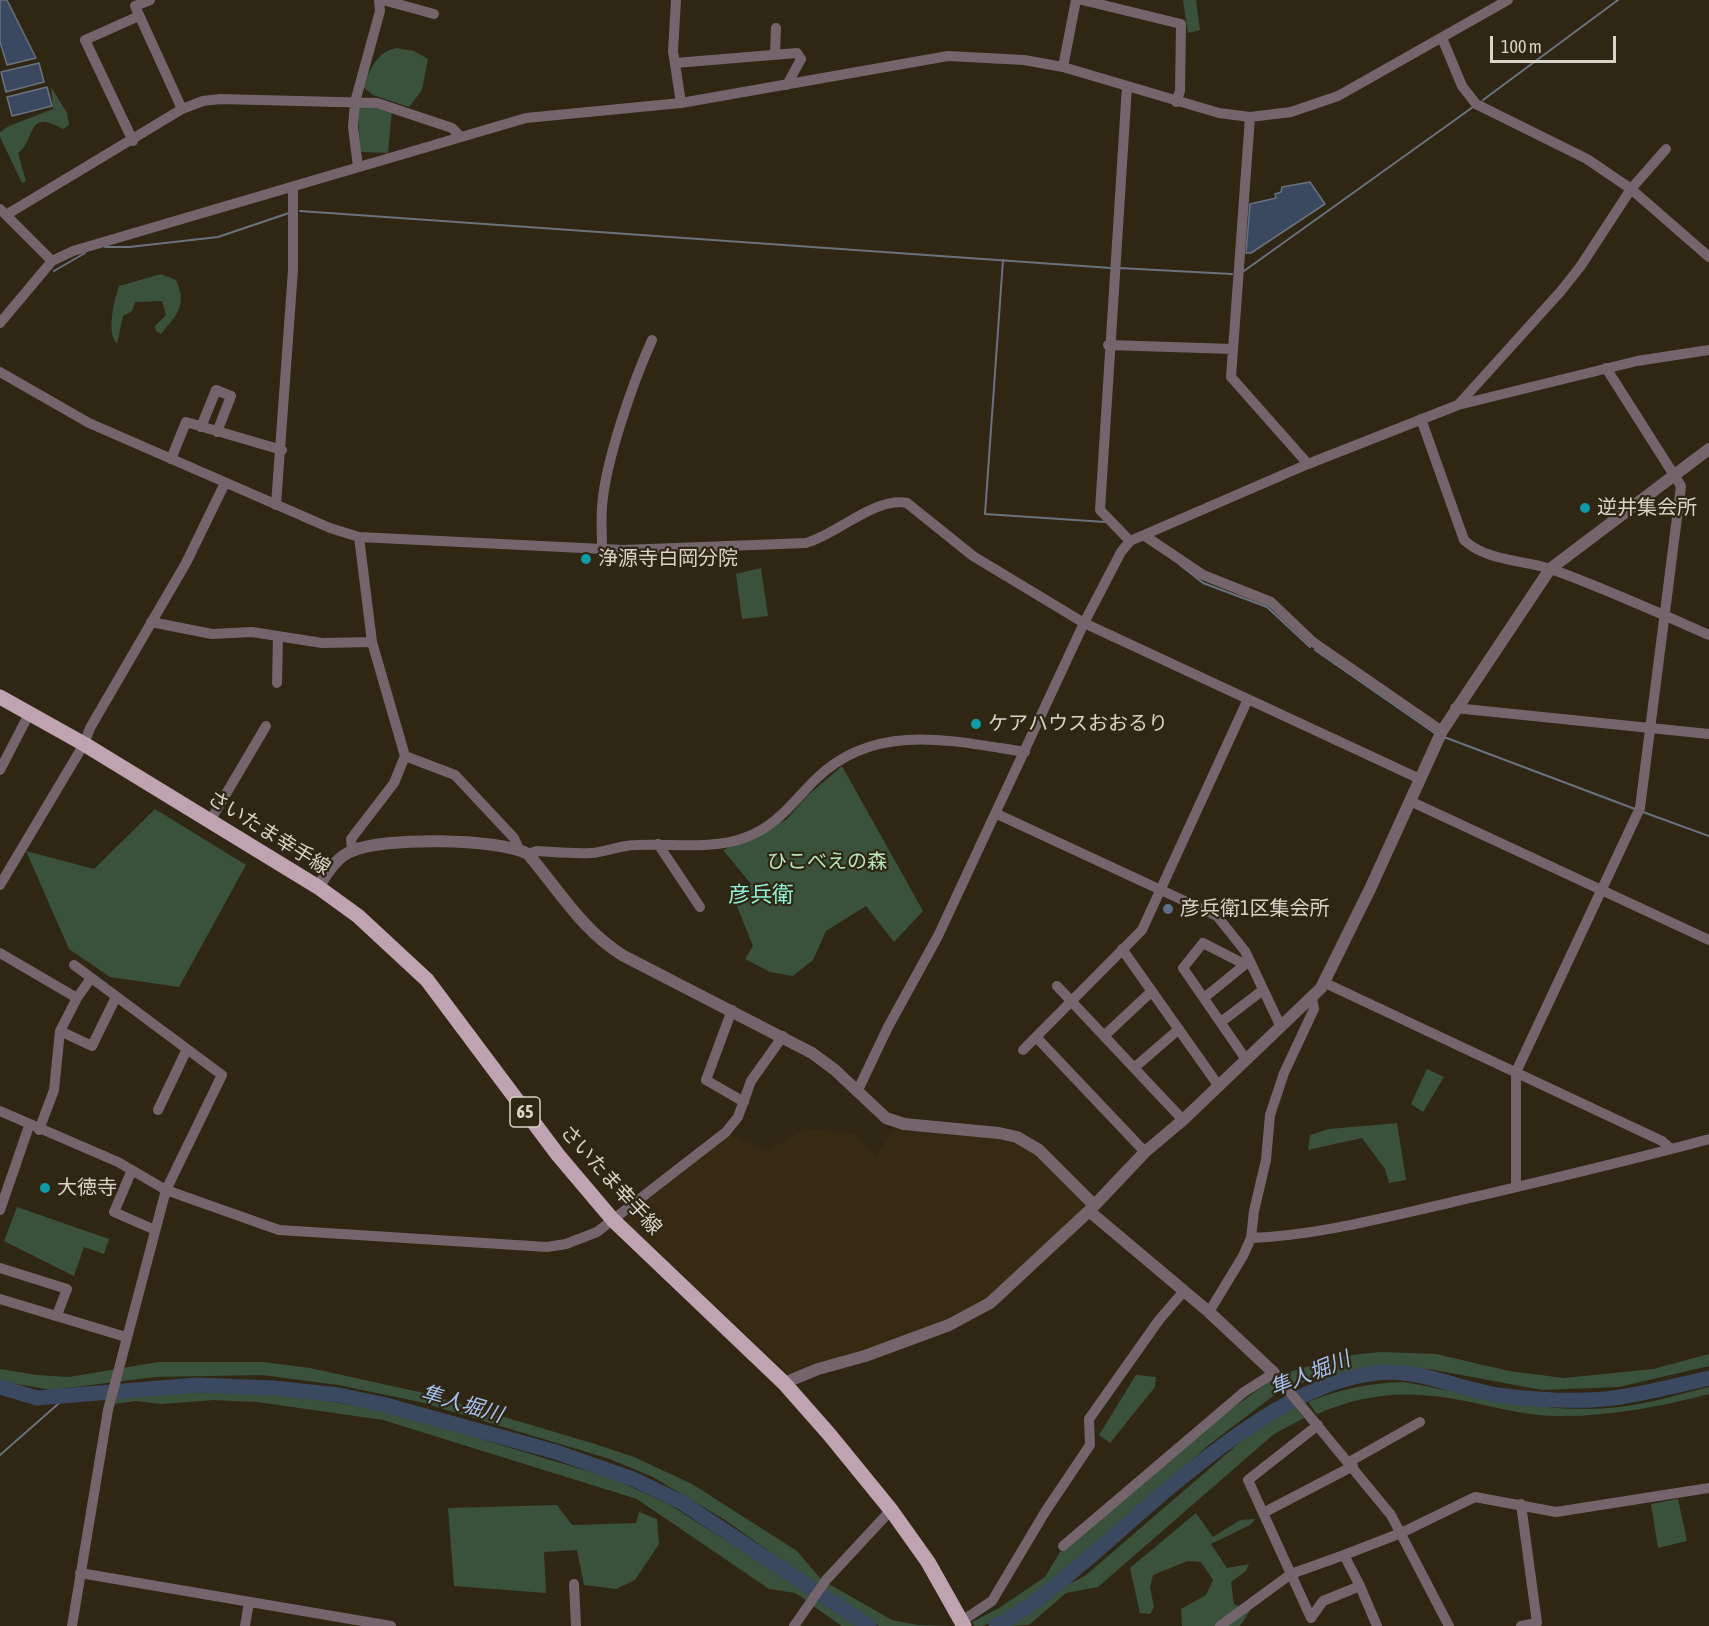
<!DOCTYPE html>
<html>
<head>
<meta charset="utf-8">
<style>
	body { margin:0 }
	#map { position:relative; width:1709px; height:1626px; overflow:hidden; background:#2f2614; font-family:"Asap Condensed",sans-serif }
	canvas { display:block }
	.scale { position:absolute; left:1490px; top:36px; width:126px; height:27px; box-sizing:border-box; border:3px solid #d9d3c8; border-top:0; padding-left:8px; font-size:18px; line-height:21px; white-space:nowrap; color:#d9d3c8; -webkit-text-stroke:4px #2f2614; paint-order:stroke }
</style>
</head>
<body>
<div id="map">
<canvas width="1709" height="1626"></canvas>
<div class="scale">100 m</div>
</div>
<script>
const g = document.querySelector('canvas').getContext('2d');
g.lineJoin = 'round';
function paint(path, color) {
  g.fillStyle = color;
  g.fill(path, 'evenodd');
}
function trace(path, color, width, dash) {
  g.strokeStyle = color;
  g.lineWidth = width;
  g.lineCap = dash ? 'butt' : 'round';
  g.setLineDash(dash || []);
  g.stroke(path);
}
function drawText(font, color, halo, rows, align = 'center') {
  g.font = font + ' "Asap Condensed","Noto Sans JP",sans-serif';
  g.lineWidth = 4.5;
  g.setLineDash([]);
  g.textBaseline = 'middle';
  g.strokeStyle = halo;
  g.fillStyle = color;
  for (const [text, x, y, turn = 0] of rows) {
    g.save();
    g.translate(x, y);
    g.rotate((+turn || 0) * Math.PI / 180);
    g.textAlign = isNaN(turn) ? turn : align;
    if (halo) g.strokeText(text, 0, 0);
    g.fillText(text, 0, 0);
    g.restore();
  }
}
paint(new Path2D(`
	M 897,1125 L 1016,1141 L 1036,1153 L 1085,1203 L 1087,1207 L 980,1304 L 929,1329 L 790,1375 L 627,1223 L 629,1214 L 731,1134 L 766,1151 L 806,1129 L 854,1134 L 876,1156 Z`), '#372a12');
paint(new Path2D(`
	M 1183,0 L 1196,0 L 1200,30 L 1188,33 Z
	M 397,48 L 414,51 L 428,59 L 422,90 L 409,107 L 373,95 L 363,87 C 370,70 377,51 397,48 Z
	M 51,87 L 67,113 L 69,125 L 63,129 C 25,108 37,139 18,153 L 26,181 L 22,183 L 0,137 L 0,132 L 9,126 L 53,109 Z
	M 361,105 L 392,110 L 388,153 L 360,152 L 358,108 Z
	M 161,274 L 176,280 C 188,306 176,315 161,334 L 156,331 L 155,326 L 166,315 L 162,301 L 135,302 L 132,311 L 123,316 L 117,344 C 106,332 114,301 119,286 Z
	M 761,568 L 768,616 L 742,619 L 736,574 Z
	M 842,766 L 923,911 L 894,942 L 866,906 L 826,931 L 813,960 L 793,976 L 770,972 L 745,959 L 753,946 L 736,904 L 751,884 L 723,850 L 786,820 L 808,795 Z
	M 155,809 L 246,865 L 179,987 L 110,977 L 69,949 L 26,851 L 94,869 Z
	M 1427,1069 L 1444,1077 L 1423,1112 L 1411,1104 Z
	M 1397,1123 L 1406,1180 L 1389,1183 L 1385,1169 L 1362,1138 L 1308,1150 L 1310,1135 L 1329,1129 Z
	M 17,1207 L 109,1239 L 104,1254 L 84,1247 L 74,1276 L 4,1241 Z
	M 1380,1352 L 1436,1354 L 1509,1371 L 1564,1378 L 1653,1369 L 1709,1354 L 1709,1366 L 1619,1387 L 1542,1390 L 1429,1369 L 1369,1368 L 1292,1385 L 1283,1374 L 1342,1356 Z
	M 158,1362 L 263,1362 L 310,1368 L 424,1393 L 595,1444 L 634,1457 L 692,1484 L 797,1551 L 821,1579 L 817,1585 L 725,1520 L 653,1477 L 610,1459 L 420,1402 L 338,1385 L 262,1375 L 155,1377 L 51,1390 L 0,1381 L 0,1369 L 37,1375 L 69,1377 Z
	M 1136,1375 L 1156,1377 L 1155,1387 L 1110,1443 L 1099,1435 Z
	M 1272,1380 L 1281,1390 L 1210,1444 L 1045,1589 L 998,1619 L 983,1626 L 974,1626 L 972,1622 L 999,1608 L 1045,1577 L 1060,1552 L 1214,1421 Z
	M 1404,1382 C 1474,1395 1546,1415 1619,1407 C 1649,1404 1679,1394 1709,1387 L 1709,1394 C 1659,1407 1607,1417 1555,1416 C 1513,1415 1474,1400 1433,1396 C 1393,1391 1353,1398 1317,1414 L 1308,1402 C 1340,1389 1369,1383 1404,1382 Z
	M 190,1392 L 288,1395 L 384,1410 L 614,1479 L 670,1505 L 810,1594 L 806,1600 L 795,1593 L 769,1589 L 637,1499 L 383,1420 L 257,1402 L 214,1400 L 161,1404 L 136,1401 L 115,1404 L 116,1398 Z
	M 1295,1406 L 1304,1418 L 1274,1434 L 1098,1587 L 1066,1593 L 1029,1625 L 1009,1626 L 1047,1602 L 1062,1587 L 1085,1576 L 1260,1425 Z
	M 1678,1499 L 1687,1541 L 1658,1548 L 1651,1504 Z
	M 557,1505 L 572,1525 L 636,1523 L 639,1512 L 657,1519 L 659,1544 L 635,1580 L 616,1589 L 584,1585 L 577,1550 L 544,1552 L 546,1593 L 454,1586 L 448,1508 Z
	M 1196,1513 L 1213,1537 L 1240,1520 L 1255,1519 L 1250,1525 L 1211,1544 L 1227,1568 L 1249,1564 L 1246,1571 L 1231,1582 L 1234,1604 L 1250,1611 L 1240,1626 L 1182,1626 L 1181,1609 L 1206,1595 L 1213,1580 L 1201,1562 L 1188,1561 L 1153,1575 L 1150,1587 L 1154,1607 L 1150,1614 L 1140,1613 L 1130,1568 Z
	M 829,1584 L 892,1620 L 918,1625 L 955,1626 L 879,1626 L 849,1610 L 824,1590 Z
	M 817,1599 L 860,1626 L 842,1626 L 813,1606 Z`), '#3a513c');
const water = new Path2D(`
	M 0,0 L 7,0 L 36,58 L 7,65 L 0,42 Z
	M 39,63 L 44,82 L 6,92 L 1,72 Z
	M 47,87 L 52,106 L 12,116 L 7,97 Z
	M 1310,182 L 1325,204 L 1251,253 L 1246,253 L 1250,204 L 1276,198 L 1275,194 L 1281,192 L 1282,187 Z`);
paint(water, '#3a4860');
trace(water, '#6a727f', 1.5);
trace(new Path2D(`
	M 1483,100 L 1618,0
	M 300,211 L 1111,268
	M 105,247 L 129,247 L 218,237 L 289,213
	M 1003,260 L 985,514 L 1105,522
	M 1119,268 L 1232,274
	M 54,271 L 85,253
	M 1244,271 L 1473,107
	M 1180,565 L 1203,583 L 1267,607 L 1310,647
	M 1315,650 L 1436,734
	M 1444,737 L 1635,809
	M 1643,812 L 1709,836
	M 0,1455 L 66,1397`), '#6a727f', 2);
trace(new Path2D(`
	M 0,1387 L 37,1398 L 197,1385 L 274,1388 L 339,1395 L 382,1404 L 556,1452 L 633,1479 L 681,1502 L 869,1626
	M 996,1626 C 1032,1607 1060,1582 1091,1556 C 1163,1494 1272,1388 1369,1374 C 1415,1366 1454,1388 1498,1395 C 1531,1400 1587,1403 1620,1397 C 1650,1392 1680,1385 1709,1378`), '#3a4860', 15);
trace(new Path2D(`
	M 150,0 L 135,6 L 182,109
	M 383,0 L 434,14
	M 676,0 L 673,51 L 681,103
	M 1082,0 L 1181,24 L 1180,91 L 1176,102
	M 1442,38 L 1462,86 L 1476,104 L 1587,159 L 1631,189 L 1709,257
	M 775,54 L 776,28
	M 675,63 L 797,53 L 801,59 L 787,85
	M 1063,67 L 1076,0
	M 1127,86 L 1100,510 L 1130,541
	M 1250,117 L 1231,377 L 1308,464
	M 133,141 L 85,40 L 139,16
	M 358,167 L 353,127 L 355,102 L 380,11 L 379,0
	M 0,209 L 52,261
	M 6,215 L 182,109 L 203,101 L 220,99 L 377,103 L 452,128 L 460,136
	M 0,323 L 52,261 L 73,251 L 526,118 L 681,103 L 948,56 L 1024,60 L 1063,67 L 1219,113 L 1250,117 L 1291,112 L 1338,96 L 1508,0
	M 1108,345 L 1233,349
	M 0,372 L 89,423 L 330,528 L 359,537 L 623,550 L 806,543 C 838,534 874,497 907,503 L 973,556 L 1084,623 L 1420,779
	M 1458,405 L 1561,291 L 1580,267 L 1631,189 L 1666,149
	M 1421,419 L 1464,540 C 1486,561 1523,560 1551,569 C 1604,588 1657,612 1709,635
	M 201,427 L 216,390 L 231,396 L 217,432
	M 171,459 L 186,422 L 282,450
	M 276,505 L 293,270 L 293,187
	M 1145,536 L 1203,575 L 1271,602 L 1313,642 L 1442,731
	M 602,549 C 602,535 601,521 602,507 C 605,462 633,382 652,340
	M 151,622 L 212,634 L 252,632 L 322,643 L 372,642
	M 277,683 L 278,636
	M 1455,708 L 1709,734
	M 405,756 L 455,775 L 514,838 L 519,849
	M 0,770 L 29,714
	M 1410,801 L 1709,940
	M 997,814 L 1217,916 L 1245,951 L 1280,1025
	M 210,821 L 266,726
	M 658,844 L 700,907
	M 352,850 L 351,839 L 394,783 L 405,756 L 372,642 L 359,537
	M 528,854 L 537,851 C 554,852 573,854 591,853 C 606,852 621,845 636,845 C 670,843 712,850 744,838 C 778,826 793,801 817,778 C 876,721 953,741 1025,752
	M 0,885 L 84,744 L 90,728 L 186,563 L 225,483
	M 1122,949 L 1218,1085
	M 0,953 L 77,998 L 60,1031 L 54,1090 L 39,1130
	M 1244,964 L 1203,943 L 1183,968 L 1245,1058
	M 1323,982 L 1662,1141 L 1671,1149
	M 1057,986 L 1183,1120
	M 77,998 L 91,978
	M 1204,998 L 1248,962
	M 732,1010 L 706,1080 L 744,1102
	M 1221,1022 L 1263,990
	M 60,1031 L 92,1046 L 116,997
	M 1104,1036 L 1152,991
	M 1036,1037 L 1145,1152
	M 1023,1050 L 1142,930 L 1248,699
	M 1134,1068 L 1179,1029
	M 857,1092 L 888,1027 L 938,936 L 1084,623 L 1121,552 L 1130,541 L 1308,464 L 1458,405 L 1637,361 L 1709,350
	M 158,1110 L 187,1049
	M 0,1111 L 118,1162 L 166,1190 L 279,1230 L 547,1247 L 566,1244 L 597,1232 L 726,1132 L 738,1117 L 751,1081 L 783,1036
	M 132,1170 L 114,1212 L 155,1230
	M 1516,1187 L 1516,1072 L 1640,808 L 1681,486 L 1606,368
	M 0,1210 L 29,1126
	M 1251,1238 C 1320,1235 1386,1217 1453,1202 C 1538,1182 1624,1162 1709,1139
	M 0,1268 L 67,1289 L 57,1315
	M 0,1299 L 126,1337
	M 1209,1312 L 1243,1256 L 1251,1238 L 1254,1211 L 1266,1160 L 1270,1115 L 1284,1073 L 1314,1009 L 1312,998
	M 1318,1425 L 1248,1480 L 1311,1618 L 1323,1601 L 1360,1586 L 1344,1555 L 1401,1533 L 1475,1497 L 1556,1512 L 1709,1488
	M 1349,1462 L 1420,1422
	M 1521,1504 L 1537,1623 L 1521,1626
	M 1263,1513 L 1353,1466
	M 1063,1546 L 1244,1392 L 1274,1373 L 1391,1515 L 1449,1626
	M 80,1573 L 391,1626
	M 574,1584 L 576,1626
	M 1360,1586 L 1377,1626
	M 962,1621 L 992,1601 L 1045,1512 L 1090,1445 L 1089,1419 L 1159,1320 L 1184,1291
	M 72,1626 L 108,1410 L 166,1190 L 222,1075 L 74,965
	M 245,1626 L 249,1602
	M 794,1626 L 826,1580 L 891,1510
	M 1220,1626 L 1291,1574 L 1344,1555`), '#73656b', 10);
trace(new Path2D(`
	M 318,887 C 327,874 336,857 352,851 C 383,837 498,838 528,854 C 558,889 582,930 622,955 L 812,1053 L 835,1070 L 886,1118 L 904,1124 L 999,1133 L 1017,1137 L 1039,1150 L 1094,1205
	M 1089,1211 L 1209,1312 L 1274,1373
	M 784,1383 L 818,1369 L 865,1356 L 949,1325 L 990,1303 L 1089,1211 L 1145,1152 L 1183,1120 L 1321,988 L 1370,889 L 1442,731 L 1550,569 L 1709,449`), '#73656b', 12);
trace(new Path2D(`
	M 0,697 L 84,744 L 318,887 L 358,916 L 427,980 L 558,1155 L 613,1220 L 784,1383 L 829,1434 L 891,1510 L 928,1562 L 964,1626`), '#bfa3b0', 15);
for (const [x, y, r, color] of [
	[1585,508,6,"#0f9aa8"],
	[586,559,6,"#0f9aa8"],
	[976,724,6,"#0f9aa8"],
	[1168,909,6,"#5c6f8a"],
	[45,1188,6,"#0f9aa8"]
]) {
  const dot = new Path2D();
  dot.arc(x, y, r, 0, 2 * Math.PI);
  g.fillStyle = color;
  g.fill(dot);
  trace(dot, '#2f2614', 2);
}
for (const [x, y, w] of [
	[525,1112,30]
]) {
  const box = new Path2D();
  box.roundRect(x - w / 2, y - 15, w, 30, 4.5);
  g.fillStyle = '#2f2614';
  g.fill(box);
  trace(box, '#d9d3c8', 1.5);
}
drawText('bold 18px', '#d9d3c8', null, [
	["65",525,1112]
]);
drawText('20px', '#d9d3c8', '#2f2614', [
	["逆井集会所",1597,508],
	["浄源寺白岡分院",598,559],
	["ケアハウスおおるり",988,724],
	["彦兵衛1区集会所",1180,909],
	["大徳寺",57,1188]
], 'left');
drawText('20px', '#d9d3c8', '#2f2614', [
	["さいたま幸手線",269,833,32],
	["さいたま幸手線",611,1180,48]
]);
drawText('20px', '#b8e7bd', '#2f2614', [
	["ひこべえの森",827,862]
]);
drawText('italic 21px', '#a4c0ef', '#2f2614', [
	["隼人堀川",1310,1374,-22],
	["隼人堀川",462,1404,16]
]);
drawText('22px', '#8ff2da', '#2f2614', [
	["彦兵衛",761,895]
]);
</script>
</body>
</html>
